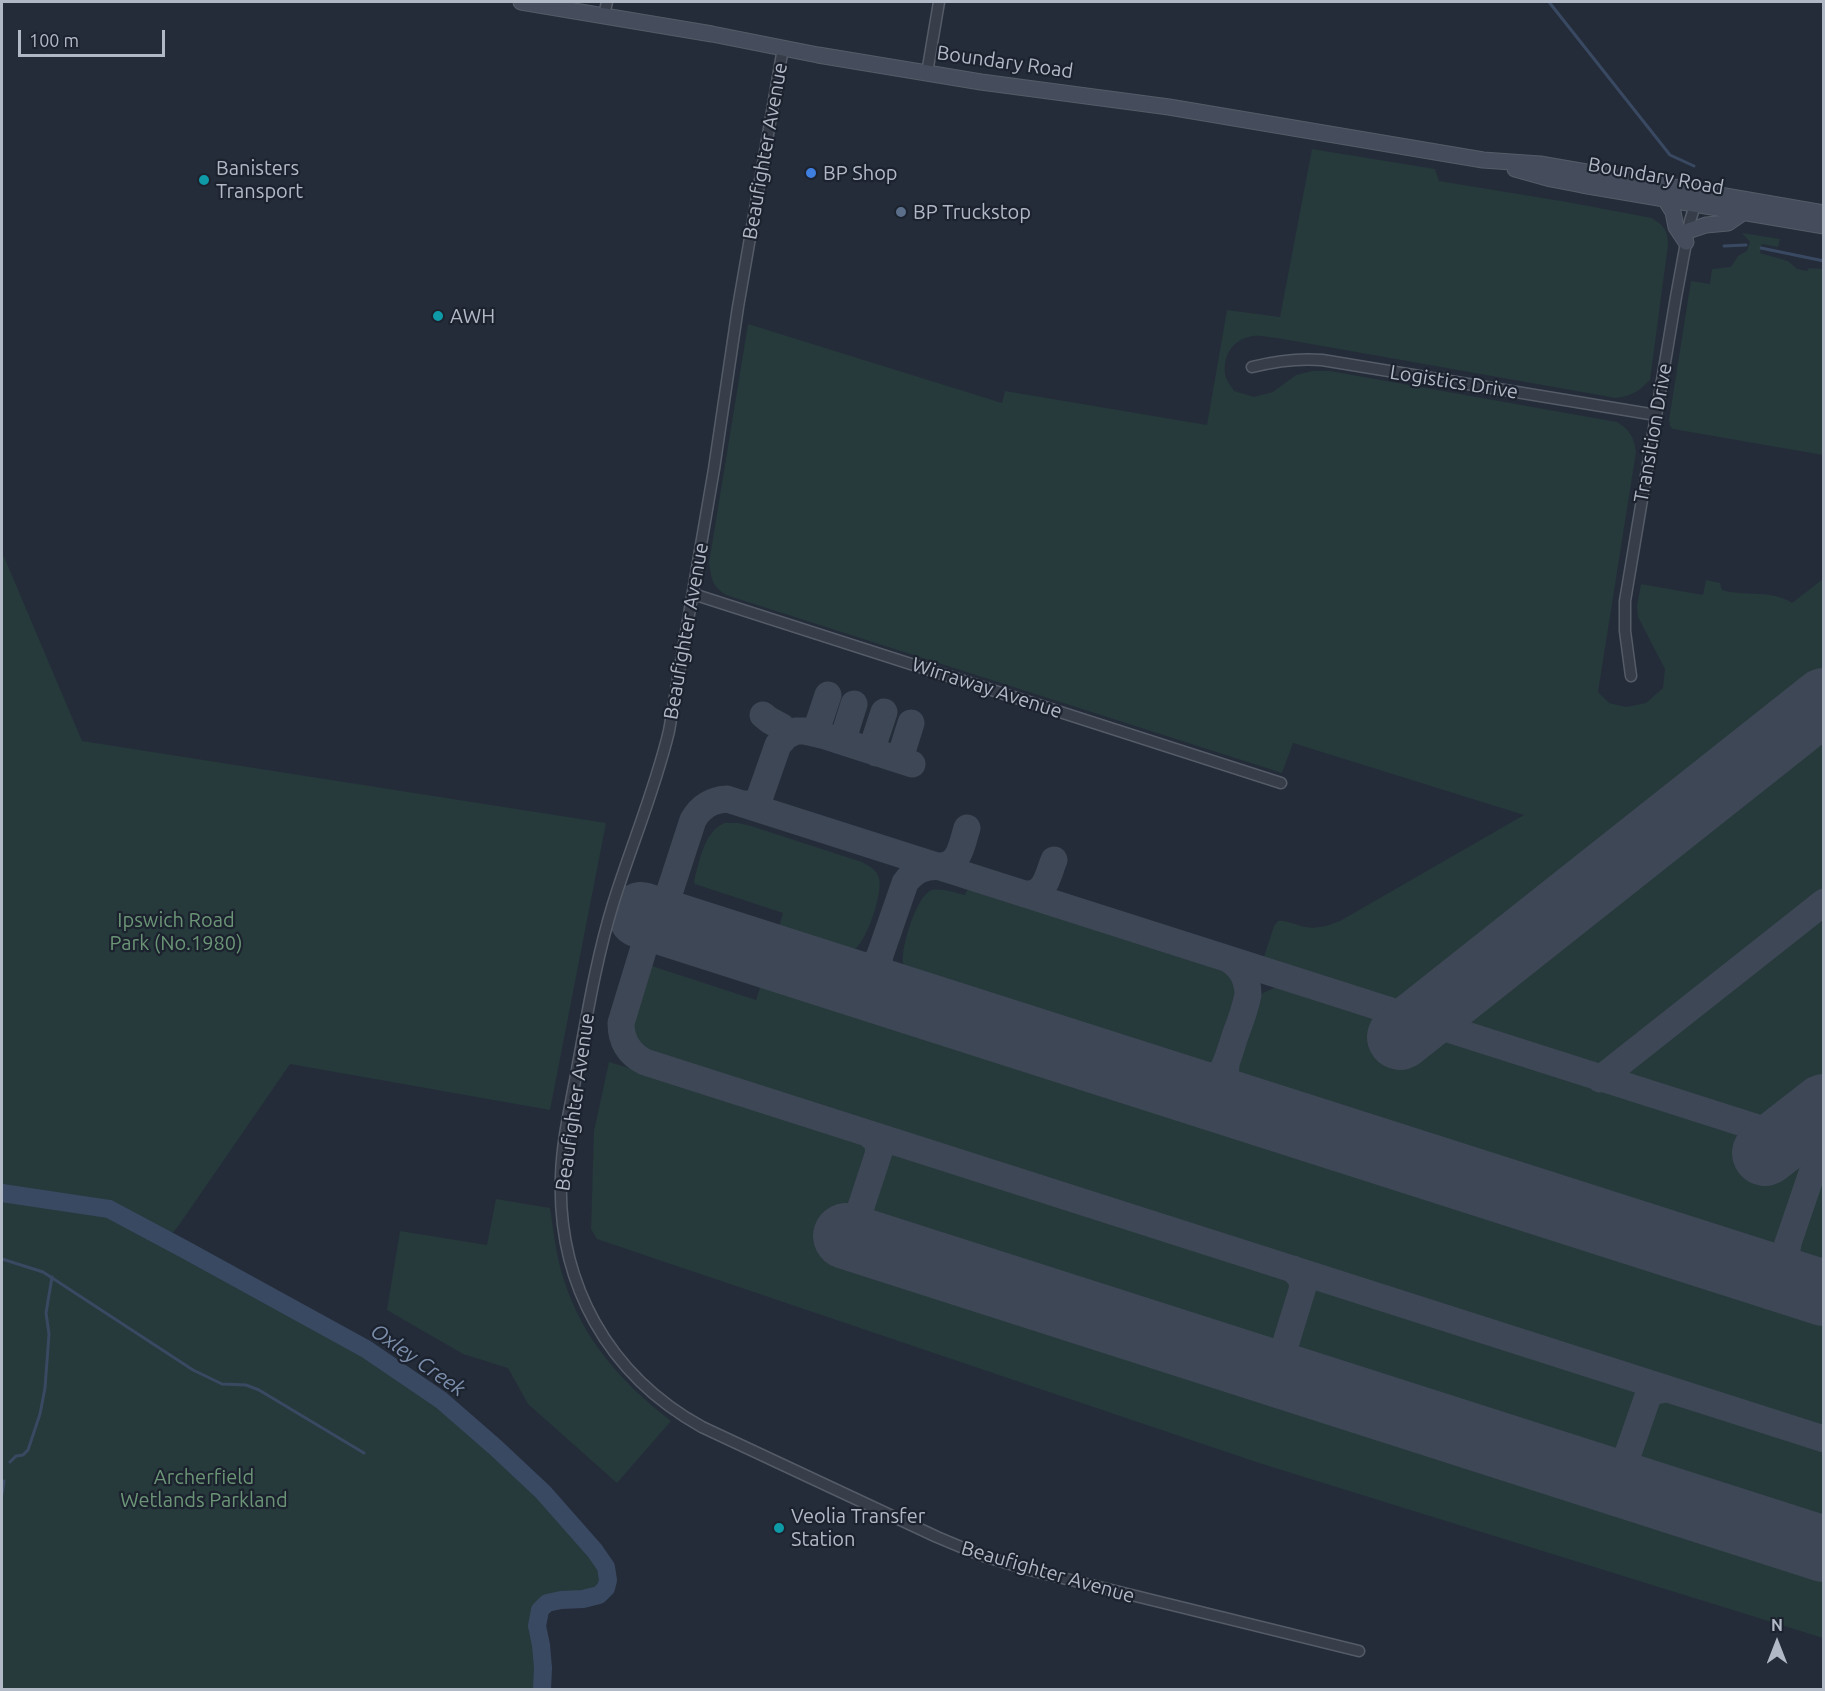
<!DOCTYPE html>
<html>
<head>
<meta charset="utf-8">
<style>
	body { margin:0 }
	#map { position:relative; width:1825px; height:1691px; overflow:hidden; background:#242c39; font-family:Ubuntu,sans-serif }
	canvas { display:block }
	.frame { position:absolute; inset:0; border:3px solid #b2b9c6; pointer-events:none }
	.north { position:absolute; left:1747px; top:1613px; width:60px; height:60px; -webkit-text-stroke:4px #1c232f; paint-order:stroke; rotate:0deg; font-size:16px; font-weight:700; line-height:24px; text-align:center; color:#b2b9c6 }
	.north::after { content:''; display:block; margin:auto; width:21px; height:27px; background:#b2b9c6; clip-path:polygon(50% 0,100% 100%,50% 72%,0 100%) }
	.scale { position:absolute; left:18px; top:30px; width:147px; height:27px; box-sizing:border-box; border:3px solid #b2b9c6; border-top:0; padding-left:8px; font-size:18px; line-height:21px; white-space:nowrap; color:#b2b9c6; -webkit-text-stroke:4px #1c232f; paint-order:stroke }
</style>
</head>
<body>
<div id="map">
<canvas width="1825" height="1691"></canvas>
<div class="frame"></div>
<div class="north">N</div>
<div class="scale">100 m</div>
</div>
<script>
const g = document.querySelector('canvas').getContext('2d');
g.lineJoin = 'round';
function paint(path, color) {
  g.fillStyle = color;
  g.fill(path, 'evenodd');
}
function trace(path, color, width, dash) {
  g.strokeStyle = color;
  g.lineWidth = width;
  g.lineCap = dash ? 'butt' : 'round';
  g.setLineDash(dash || []);
  g.stroke(path);
}
function drawText(font, color, halo, rows, align = 'center') {
  g.font = font + ' Ubuntu,sans-serif';
  g.lineWidth = 4.5;
  g.setLineDash([]);
  g.textBaseline = 'middle';
  g.strokeStyle = halo;
  g.fillStyle = color;
  for (const [text, x, y, turn = 0] of rows) {
    g.save();
    g.translate(x, y);
    g.rotate((+turn || 0) * Math.PI / 180);
    g.textAlign = isNaN(turn) ? turn : align;
    if (halo) g.strokeText(text, 0, 0);
    g.fillText(text, 0, 0);
    g.restore();
  }
}
paint(new Path2D(`
	M 1312,149 L 1435,169 L 1439,181 L 1567,202 L 1652,218 C 1664,226 1668,230 1668,245 L 1650,380 C 1639,391 1632,396 1616,398 L 1277,338 C 1270,338 1260,335 1253,336 C 1233,339 1223,355 1225,374 C 1226,380 1231,386 1234,391 L 1254,397 L 1273,392 L 1296,375 L 1312,371 L 1330,371 L 1617,422 C 1630,430 1634,437 1636,452 L 1598,692 L 1609,703 L 1626,707 L 1646,703 L 1663,688 L 1665,669 L 1638,617 L 1637,606 L 1641,584 L 1703,595 L 1706,580 L 1720,583 L 1722,590 C 1745,597 1771,589 1792,603 L 1823,579 L 1823,1077 L 1769,1120 L 1761,1120 L 1474,1027 L 1471,1025 L 1470,1015 L 1473,1009 L 1519,972 L 1490,936 L 1409,1000 L 1399,1004 L 1263,960 L 1274,926 L 1278,921 C 1286,920 1293,924 1301,926 C 1315,930 1327,926 1340,921 L 1524,815 L 1293,743 L 1282,773 L 726,595 C 711,585 712,579 709,563 L 748,324 L 1002,403 L 1005,391 L 1207,425 L 1227,310 L 1280,317 Z
	M 1742,233 L 1780,239 L 1778,247 L 1762,244 L 1760,253 L 1788,261 L 1797,269 L 1807,271 L 1809,268 L 1823,269 L 1823,455 L 1673,429 L 1670,426 L 1669,420 L 1691,281 L 1710,284 L 1712,269 L 1731,267 L 1738,256 L 1747,251 L 1750,242 Z
	M 2,552 L 82,741 L 606,823 L 550,1110 L 290,1064 L 179,1225 L 167,1240 L 366,1349 L 441,1400 L 543,1492 L 595,1551 L 606,1567 L 608,1580 L 606,1588 L 599,1595 L 583,1599 L 561,1600 L 547,1603 L 540,1610 L 537,1626 L 541,1646 L 543,1668 L 542,1689 L 2,1689 Z
	M 724,823 L 738,823 L 751,826 L 862,862 C 869,866 877,870 879,878 C 883,893 867,940 855,949 C 851,952 851,952 846,952 L 844,956 L 777,934 L 783,913 L 695,884 L 694,881 C 699,862 704,832 724,823 Z
	M 968,889 L 983,890 L 1219,965 C 1227,969 1235,975 1238,985 C 1242,1000 1223,1050 1216,1066 L 1213,1069 L 1206,1071 L 913,977 C 908,973 903,968 903,962 C 901,947 917,894 932,890 C 942,888 955,893 965,895 Z
	M 649,965 L 756,1000 L 763,979 L 1823,1318 L 1823,1432 L 649,1056 C 633,1047 626,1035 629,1018 L 646,967 Z
	M 1276,987 L 1289,987 L 1383,1018 L 1413,1057 L 1440,1036 L 1749,1135 L 1778,1172 L 1803,1152 L 1809,1153 L 1809,1165 L 1782,1241 L 1774,1249 L 1766,1250 L 1237,1081 L 1234,1072 L 1235,1064 L 1255,1004 L 1263,993 Z
	M 609,1062 L 860,1138 C 869,1144 872,1148 870,1159 L 838,1258 L 968,1299 L 984,1295 L 1823,1564 L 1823,1638 L 1259,1463 L 597,1239 L 591,1229 L 594,1131 Z
	M 900,1152 L 1293,1278 L 1297,1288 L 1277,1349 L 1273,1353 L 1263,1355 L 992,1268 L 981,1255 L 876,1221 C 872,1217 870,1214 869,1209 C 869,1199 883,1163 889,1155 Z
	M 1823,1166 L 1823,1269 C 1806,1263 1791,1263 1796,1240 L 1817,1176 Z
	M 496,1199 L 550,1208 C 554,1232 556,1257 564,1280 C 583,1340 622,1383 671,1421 L 617,1483 L 528,1404 L 508,1368 L 463,1354 L 387,1310 L 400,1231 L 487,1245 Z
	M 1321,1286 L 1635,1387 L 1638,1391 L 1640,1399 L 1621,1458 L 1616,1463 L 1606,1465 L 1296,1365 L 1290,1358 L 1290,1350 L 1309,1293 L 1315,1287 Z
	M 1662,1397 L 1823,1447 L 1823,1535 L 1639,1474 L 1635,1468 L 1634,1460 L 1653,1402 Z`), '#26393b');
trace(new Path2D(`
	M 1549,2 L 1670,155 L 1694,166
	M 1724,246 L 1746,245
	M 1761,248 L 1824,261
	M 2,1259 L 43,1272 L 193,1370 L 222,1384 L 246,1385 L 259,1390 L 364,1453
	M 10,1462 L 16,1456 L 23,1455 L 28,1450 L 40,1414 L 45,1388 L 49,1334 L 46,1313 L 52,1277
	M 2,1494 L 4,1481`), '#3a4962', 3);
trace(new Path2D(`
	M 2,1193 L 109,1209 L 184,1249 L 366,1349 L 441,1400 L 495,1447 L 543,1492 L 595,1551 L 606,1567 L 608,1580 L 606,1588 L 599,1595 L 583,1599 L 561,1600 L 547,1603 L 540,1610 L 537,1626 L 541,1645 L 543,1668 L 542,1690`), '#3a4962', 18);
trace(new Path2D(`
	M 763,715 L 769,720 L 782,727 L 785,733 L 784,738
	M 808,732 L 813,731 L 817,728 L 828,695
	M 848,743 L 844,736 L 854,704
	M 876,753 L 873,749 L 873,745 L 884,712
	M 894,758 L 901,755 L 911,723
	M 746,804 L 752,804 L 759,799 L 778,745 L 786,736 L 796,731 L 805,731 L 822,735 L 912,764
	M 940,866 C 960,866 962,843 967,828
	M 942,867 C 926,865 914,870 905,883 L 880,955 C 877,972 884,986 899,995 L 988,1026
	M 1028,894 C 1046,894 1048,874 1054,860
	M 647,940 C 652,930 658,926 669,926 L 750,950
	M 765,954 L 844,978 C 861,978 873,970 880,955
	M 1097,1061 L 1186,1088 C 1222,1091 1226,1063 1235,1036 C 1240,1023 1245,1009 1248,995 C 1248,979 1242,967 1228,959
	M 1226,1066 C 1223,1085 1231,1099 1248,1108 L 1334,1136
	M 1600,1079 L 1824,902
	M 869,1134 L 877,1141 L 879,1152 L 858,1216 L 859,1228 L 861,1234 L 869,1241 L 913,1258
	M 1824,1149 L 727,799 C 712,800 701,806 693,820 L 664,909 L 649,931 L 621,1023 C 621,1041 629,1054 645,1062 L 1824,1439
	M 1659,1241 L 1746,1267 C 1763,1270 1777,1264 1786,1249 L 1816,1161 L 1824,1153
	M 1788,1244 C 1782,1273 1799,1284 1824,1292
	M 1283,1352 C 1279,1382 1319,1387 1340,1395
	M 1212,1353 C 1234,1360 1269,1379 1283,1352 L 1303,1287 L 1301,1278 L 1293,1269
	M 1626,1462 C 1623,1492 1662,1497 1683,1504
	M 1555,1463 L 1602,1476 L 1614,1475 L 1624,1465 L 1648,1396 L 1655,1391 L 1666,1389`), '#3e4755', 27);
trace(new Path2D(`
	M 641,915 L 1824,1293
	M 1400,1037 L 1824,701
	M 1765,1153 L 1824,1107
	M 846,1236 L 1824,1549`), '#3e4755', 66);
const street = new Path2D(`
	M 604,15 L 607,2
	M 783,48 L 738,307 L 714,469 L 669,731 C 655,790 631,846 613,904 C 597,956 588,1010 578,1064 C 572,1100 562,1138 561,1176 C 557,1283 608,1375 702,1427 L 937,1537 L 980,1555 L 1030,1570 L 1359,1651
	M 927,73 L 939,2
	M 1252,367 C 1276,361 1297,358 1322,360 L 1656,415
	M 693,594 L 1281,783
	M 1631,676 L 1625,631 L 1625,601 L 1676,297 L 1690,221 L 1697,199`);
const secondary = new Path2D(`
	M 521,2 L 712,34 L 818,55 L 981,82 L 1169,107 L 1483,160 L 1540,164 L 1824,213
	M 1515,169 L 1551,179 L 1582,185 L 1824,226
	M 1665,199 L 1673,212 L 1676,227 L 1686,242
	M 1688,231 L 1706,225 L 1728,223 L 1744,212`);
trace(street, '#555c68', 13);
trace(secondary, '#555c68', 17);
trace(street, '#373e4a', 10);
trace(secondary, '#454d5d', 15);
for (const [x, y, r, color] of [
	[811,173,6,"#3f7fe0"],
	[204,180,6,"#0f9aa8"],
	[901,212,6,"#5c6f8a"],
	[438,316,6,"#0f9aa8"],
	[779,1528,6,"#0f9aa8"]
]) {
  const dot = new Path2D();
  dot.arc(x, y, r, 0, 2 * Math.PI);
  g.fillStyle = color;
  g.fill(dot);
  trace(dot, '#1c232f', 2);
}
drawText('20px', '#b2b9c6', '#1c232f', [
	["Boundary Road",1005,62,8],
	["Beaufighter Avenue",765,151,-80],
	["Boundary Road",1656,176,10],
	["Logistics Drive",1454,382,9],
	["Transition Drive",1653,433,-80],
	["Beaufighter Avenue",686,631,-80],
	["Wirraway Avenue",987,688,18],
	["Beaufighter Avenue",575,1102,-82],
	["Beaufighter Avenue",1048,1572,16]
]);
drawText('20px', '#b2b9c6', '#1c232f', [
	["Banisters",216,168],
	["Transport",216,191],
	["BP Shop",823,173],
	["BP Truckstop",913,212],
	["AWH",450,316],
	["Veolia Transfer",791,1516],
	["Station",791,1539]
], 'left');
drawText('20px', '#6b9576', '#1c232f', [
	["Ipswich Road",176,920],
	["Park (No.1980)",176,943],
	["Archerfield",204,1477],
	["Wetlands Parkland",204,1500]
]);
drawText('italic 21px', '#7c8fac', '#1c232f', [
	["Oxley Creek",418,1360,35]
]);
</script>
</body>
</html>
